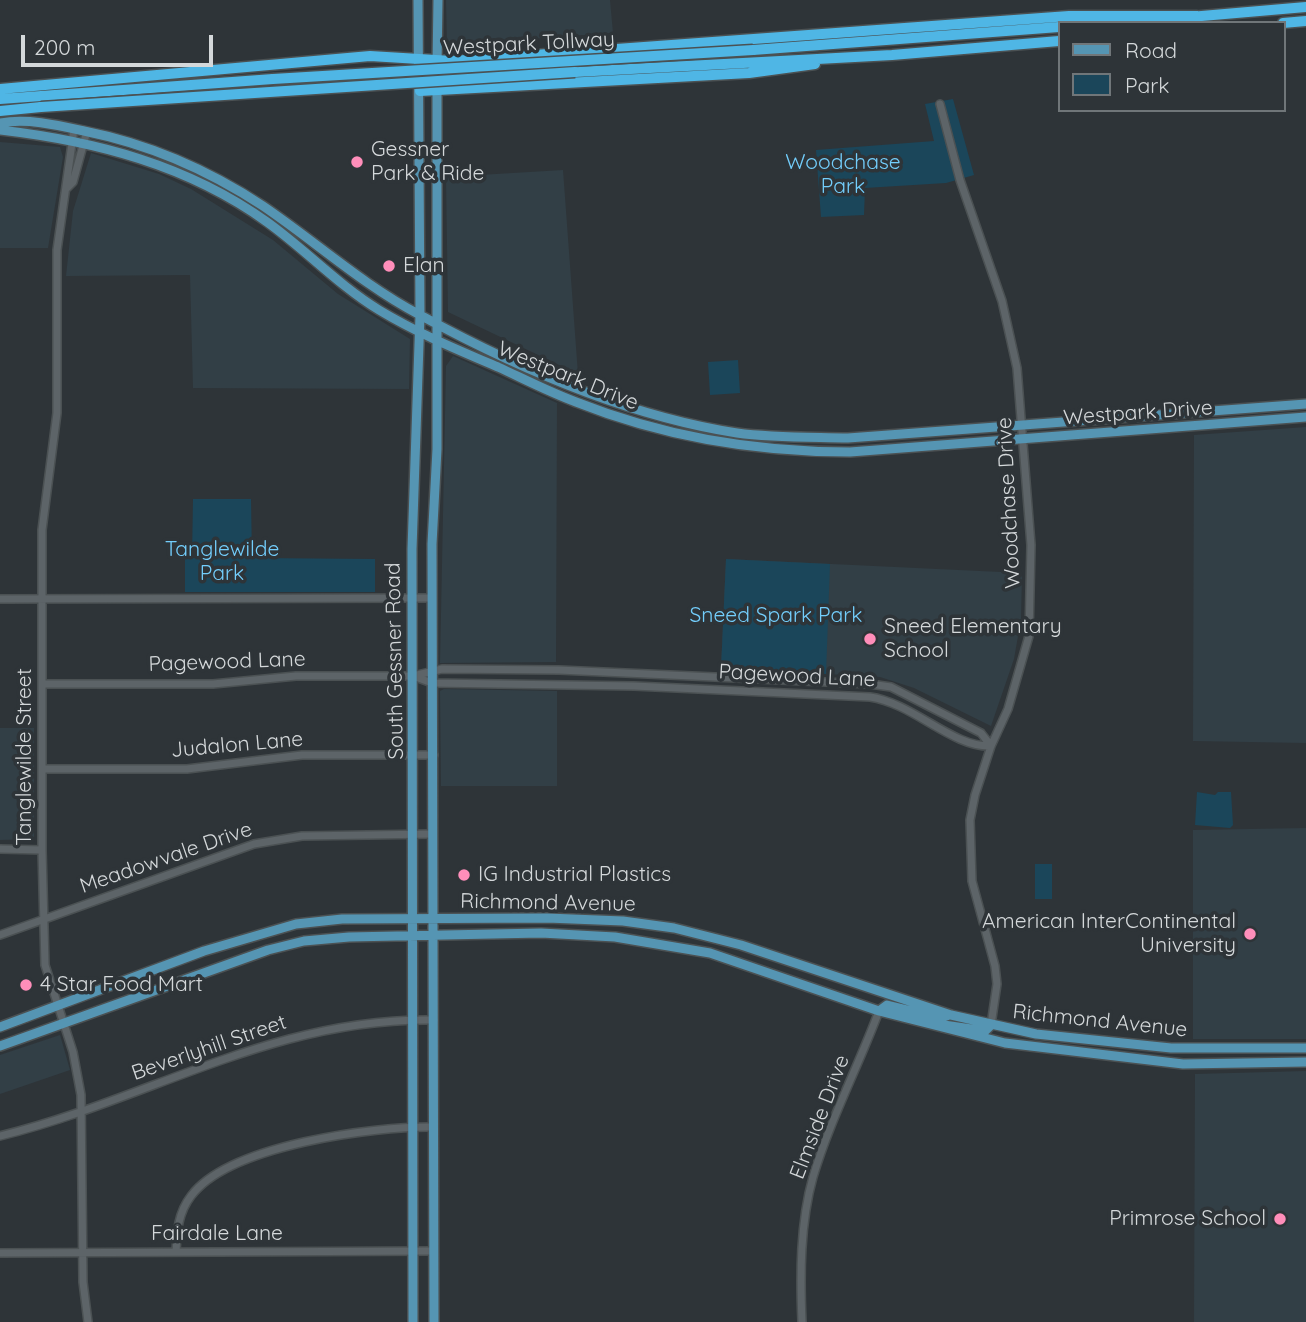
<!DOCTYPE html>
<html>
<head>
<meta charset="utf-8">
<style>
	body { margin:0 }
	#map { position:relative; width:1306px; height:1322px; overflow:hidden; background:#2e3438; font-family:Quicksand,sans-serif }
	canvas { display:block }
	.legend { position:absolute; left:1058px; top:21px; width:228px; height:91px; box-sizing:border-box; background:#2e3438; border:2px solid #707679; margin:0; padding:9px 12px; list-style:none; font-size:21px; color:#d4d8da }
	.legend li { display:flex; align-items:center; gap:14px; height:35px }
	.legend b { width:35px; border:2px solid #707679 }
	.scale { position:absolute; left:21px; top:35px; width:192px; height:32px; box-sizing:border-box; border:4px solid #d4d8da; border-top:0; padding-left:9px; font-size:21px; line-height:24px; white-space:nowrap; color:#d4d8da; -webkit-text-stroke:5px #2e3438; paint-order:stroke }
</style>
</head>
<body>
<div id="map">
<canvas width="1306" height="1322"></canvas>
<ul class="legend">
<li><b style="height:9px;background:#5595b3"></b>Road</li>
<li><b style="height:19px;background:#1b465a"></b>Park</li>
</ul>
<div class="scale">200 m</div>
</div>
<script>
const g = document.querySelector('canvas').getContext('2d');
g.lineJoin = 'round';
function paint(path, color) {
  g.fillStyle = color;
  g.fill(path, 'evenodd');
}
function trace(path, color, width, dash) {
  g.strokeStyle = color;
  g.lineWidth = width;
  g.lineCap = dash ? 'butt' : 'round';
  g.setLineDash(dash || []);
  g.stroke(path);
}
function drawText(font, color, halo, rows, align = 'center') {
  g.font = font + ' Quicksand,sans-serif';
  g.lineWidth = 7;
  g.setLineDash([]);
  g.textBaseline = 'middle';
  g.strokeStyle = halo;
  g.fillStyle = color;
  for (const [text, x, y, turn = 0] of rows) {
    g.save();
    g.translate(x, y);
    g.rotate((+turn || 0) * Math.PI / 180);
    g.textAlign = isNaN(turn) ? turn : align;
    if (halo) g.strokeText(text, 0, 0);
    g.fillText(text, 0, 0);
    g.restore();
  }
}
paint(new Path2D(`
	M 446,0 L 610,0 L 613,33 L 447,45 Z
	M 0,142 L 60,147 L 63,157 L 48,248 L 0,248 Z
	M 91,153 L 159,174 L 191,189 L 273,240 L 338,294 L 410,339 L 409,389 L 193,388 L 190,275 L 66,276 L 73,211 Z
	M 563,170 L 578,374 L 448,312 L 446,177 Z
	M 453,356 L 557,403 L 556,662 L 440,663 L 446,366 Z
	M 1306,427 L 1306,743 L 1193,741 L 1194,435 Z
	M 726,559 L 1022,573 L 1021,619 L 1014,659 L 991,726 L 914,688 L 880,677 L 721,668 Z
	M 444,689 L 557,691 L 557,786 L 441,786 L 440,691 Z
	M 0,728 L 34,728 L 34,839 L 0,840 Z
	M 1306,828 L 1306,1039 L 1193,1039 L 1193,830 Z
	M 60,1035 L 70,1070 L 0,1094 L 0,1055 Z
	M 1306,1071 L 1306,1322 L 1194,1322 L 1195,1074 Z`), '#323f46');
paint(new Path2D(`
	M 953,99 L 974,175 L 946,183 L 865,188 L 864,215 L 821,217 L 816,150 L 934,141 L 925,104 Z
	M 738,360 L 740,393 L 710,395 L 708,362 Z
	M 193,499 L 251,499 L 252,558 L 375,559 L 375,592 L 185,592 L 185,558 L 192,558 Z
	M 726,559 L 830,564 L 826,674 L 721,668 Z
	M 1197,792 L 1215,795 L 1218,792 L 1231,792 L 1233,825 L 1230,828 L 1195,825 Z
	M 1035,864 L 1052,864 L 1052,899 L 1035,899 Z`), '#1b465a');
const minor = new Path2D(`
	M 940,104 L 960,180 L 1002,301 L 1017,368 L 1031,545 L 1029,636 L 1008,709 L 991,746 L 975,795 L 970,820 L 972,881 L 995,966 L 997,984 L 991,1025
	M 74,129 L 57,250 L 57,413 L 42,530 L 42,850 L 45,965 L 73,1052 L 81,1095 L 83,1282 L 88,1322
	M 67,188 L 73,182 L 87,131
	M 0,599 L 432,598
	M 413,676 L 432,683 L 634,686 L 870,697 C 913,703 953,748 991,746
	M 43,684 L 213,684 L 296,676 L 413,676 L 442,669 L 559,670 L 870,684 L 891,687 L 981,733 L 991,746
	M 43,769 L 187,769 L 302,755 L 434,755
	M 0,849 L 42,850
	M 0,935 L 254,844 L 302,836 L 433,834
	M 0,1136 C 150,1099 274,1017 434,1020
	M 176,1252 C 177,1231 178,1213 191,1196 C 229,1145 374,1126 434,1127
	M 0,1253 L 434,1251
	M 802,1322 C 800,1275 800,1223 813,1177 C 830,1120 858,1067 879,1011`);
const major = new Path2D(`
	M 437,65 L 438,0
	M 0,123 C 27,118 57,125 84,131 C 149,144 207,169 263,206 C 316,242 363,285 420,315 C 517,368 627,416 737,433 C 774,438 811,437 848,438 L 1306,404
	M 0,130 C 95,141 188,165 267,222 C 306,250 338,285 379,310 C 417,333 458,350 498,367 C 524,379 549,392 576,402 C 664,437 755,452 850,452 L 1306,417
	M 879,1011 L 887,1005 L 941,1018 L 949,1015
	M 937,1024 L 985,1031 L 991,1025
	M 0,1027 L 204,951 L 296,924 L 342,919 L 547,918 L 623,921 L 674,928 L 741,945 L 951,1015 L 1036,1034 L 1171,1048 L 1306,1048
	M 0,1046 L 268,950 L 304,941 L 349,937 L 541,933 L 615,937 L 710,953 L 879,1011 L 1005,1043 L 1183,1064 L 1306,1062
	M 413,1322 L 412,549 L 420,315 L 418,0
	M 434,1322 L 432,544 L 437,449 L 437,86`);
const highway = new Path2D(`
	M 1190,17 L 1306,7
	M 1283,23 L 1306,21
	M 753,50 L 1059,27
	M 575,72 L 892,55 L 1059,41
	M 0,89 L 370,56 L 452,61 L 1069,16 L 1196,16
	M 420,91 L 749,73 L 815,64
	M 0,99 L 273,79
	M 0,111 L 41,107`);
trace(minor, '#4b5153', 10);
trace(major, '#4b5153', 12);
trace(highway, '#4b5153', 13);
trace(minor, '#5d6468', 7);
trace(major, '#5595b3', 9);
trace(highway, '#4fb6e5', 10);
const highwayBridge = new Path2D(`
	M 273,79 L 753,50
	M 41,107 L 575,72`);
trace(highwayBridge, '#4b5153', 13, []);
trace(highwayBridge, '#4fb6e5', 10);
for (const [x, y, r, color] of [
	[357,162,7,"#ff8eba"],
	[389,266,7,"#ff8eba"],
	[870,639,7,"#ff8eba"],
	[464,875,7,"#ff8eba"],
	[1250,934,7,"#ff8eba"],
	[26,985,7,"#ff8eba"],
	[1280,1219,7,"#ff8eba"]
]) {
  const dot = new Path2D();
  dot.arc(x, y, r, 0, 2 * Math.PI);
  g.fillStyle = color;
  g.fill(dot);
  trace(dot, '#2e3438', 2.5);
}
drawText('21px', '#d4d8da', '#2e3438', [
	["Westpark Tollway",529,44,-3],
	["Westpark Drive",568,376,22],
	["Westpark Drive",1138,413,-4],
	["Woodchase Drive",1009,503,-93],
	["South Gessner Road",395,661,-91],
	["Pagewood Lane",227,662,-2],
	["Pagewood Lane",797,676,3],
	["Judalon Lane",237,745,-5],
	["Tanglewilde Street",25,757,-90],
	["Meadowvale Drive",166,858,-19],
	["Richmond Avenue",548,903,1],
	["Richmond Avenue",1100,1021,6],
	["Beverlyhill Street",209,1048,-19],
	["Elmside Drive",820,1117,-69],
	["Fairdale Lane",217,1234]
]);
drawText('21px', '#d4d8da', '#2e3438', [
	["Gessner",371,150],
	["Park & Ride",371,174],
	["Elan",403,266],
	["Sneed Elementary",884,627],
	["School",884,651],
	["IG Industrial Plastics",478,875],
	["American InterContinental",1236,922,"right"],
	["University",1236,946,"right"],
	["4 Star Food Mart",40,985],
	["Primrose School",1266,1219,"right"]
], 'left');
drawText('21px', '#73cefc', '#2e3438', [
	["Woodchase",843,163],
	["Park",843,187],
	["Tanglewilde",222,550],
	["Park",222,574],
	["Sneed Spark Park",776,616]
]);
</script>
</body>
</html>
